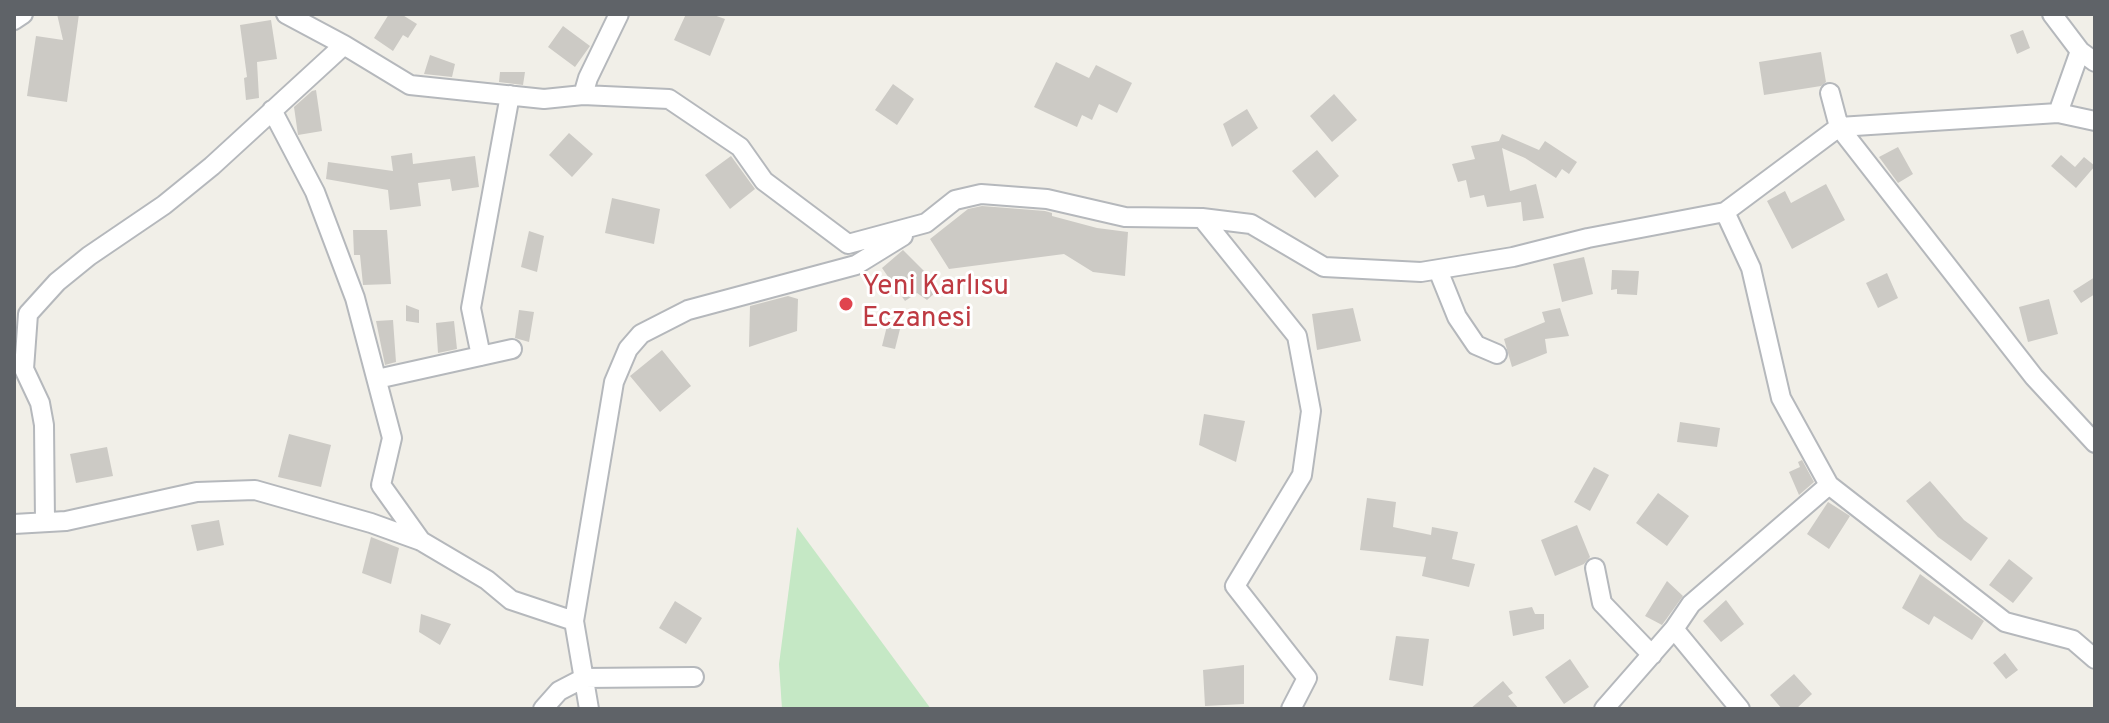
<!DOCTYPE html>
<html>
<head>
<meta charset="utf-8">
<style>
	body { margin:0 }
	#map { position:relative; width:2109px; height:723px; overflow:hidden; background:#f1efe8; font-family:Overpass,sans-serif }
	canvas { display:block }
	.frame { position:absolute; inset:0; border:16px solid #5f6368; pointer-events:none }
</style>
</head>
<body>
<div id="map">
<canvas width="2109" height="723"></canvas>
<div class="frame"></div>
</div>
<script>
const g = document.querySelector('canvas').getContext('2d');
g.lineJoin = 'round';
function paint(path, color) {
  g.fillStyle = color;
  g.fill(path, 'evenodd');
}
function trace(path, color, width, dash) {
  g.strokeStyle = color;
  g.lineWidth = width;
  g.lineCap = dash ? 'butt' : 'round';
  g.setLineDash(dash || []);
  g.stroke(path);
}
function drawText(font, color, halo, rows, align = 'center') {
  g.font = font + ' Overpass,sans-serif';
  g.lineWidth = 6;
  g.setLineDash([]);
  g.textBaseline = 'middle';
  g.strokeStyle = halo;
  g.fillStyle = color;
  for (const [text, x, y, turn = 0] of rows) {
    g.save();
    g.translate(x, y);
    g.rotate((+turn || 0) * Math.PI / 180);
    g.textAlign = isNaN(turn) ? turn : align;
    if (halo) g.strokeText(text, 0, 0);
    g.fillText(text, 0, 0);
    g.restore();
  }
}
paint(new Path2D(`
	M 797,527 L 931,709 L 782,709 L 779,664 Z`), '#c5e8c5');
paint(new Path2D(`
	M 57,14 L 79,14 L 67,102 L 27,96 L 36,36 L 63,40 Z
	M 389,14 L 401,14 L 417,24 L 408,38 L 403,35 L 393,51 L 374,38 Z
	M 686,14 L 711,14 L 725,19 L 710,56 L 674,40 Z
	M 271,20 L 277,59 L 257,62 L 259,98 L 246,100 L 244,78 L 247,77 L 240,25 Z
	M 563,26 L 590,46 L 575,67 L 548,47 Z
	M 2023,30 L 2030,48 L 2017,54 L 2010,35 Z
	M 1821,52 L 1826,82 L 1821,86 L 1764,95 L 1759,62 Z
	M 430,55 L 455,64 L 452,77 L 424,74 Z
	M 1056,62 L 1089,78 L 1096,65 L 1132,83 L 1117,113 L 1099,104 L 1092,120 L 1082,115 L 1077,127 L 1034,107 Z
	M 500,72 L 525,72 L 523,85 L 499,82 Z
	M 893,84 L 914,99 L 897,125 L 875,110 Z
	M 316,90 L 322,131 L 298,135 L 294,107 L 312,91 Z
	M 1334,94 L 1357,120 L 1332,142 L 1310,116 Z
	M 1247,109 L 1258,128 L 1232,147 L 1223,124 Z
	M 569,133 L 593,154 L 572,177 L 549,155 Z
	M 1502,134 L 1539,150 L 1545,141 L 1577,162 L 1569,174 L 1562,169 L 1556,178 L 1525,158 L 1502,148 L 1510,191 L 1536,184 L 1544,218 L 1523,221 L 1521,202 L 1487,207 L 1484,195 L 1470,198 L 1466,180 L 1458,182 L 1452,164 L 1475,159 L 1471,146 L 1499,141 Z
	M 1898,147 L 1913,174 L 1898,183 L 1879,157 Z
	M 1317,150 L 1339,176 L 1315,198 L 1292,171 Z
	M 412,153 L 413,164 L 475,156 L 479,187 L 452,191 L 450,179 L 418,183 L 421,206 L 390,210 L 388,190 L 326,179 L 328,162 L 393,171 L 391,156 Z
	M 2061,155 L 2075,167 L 2084,157 L 2095,166 L 2076,188 L 2051,166 Z
	M 731,156 L 755,189 L 730,209 L 705,175 Z
	M 1826,184 L 1845,220 L 1792,249 L 1767,201 L 1785,191 L 1791,203 Z
	M 612,198 L 660,209 L 654,244 L 605,233 Z
	M 982,206 L 1045,211 L 1052,213 L 1052,216 L 1097,228 L 1128,232 L 1125,276 L 1093,272 L 1064,254 L 949,269 L 930,239 L 968,209 Z
	M 353,230 L 387,230 L 391,284 L 363,285 L 360,255 L 354,255 Z
	M 529,231 L 544,236 L 537,272 L 521,267 Z
	M 903,250 L 930,277 L 936,292 L 927,300 L 917,293 L 905,301 L 882,268 Z
	M 1584,257 L 1593,294 L 1562,302 L 1553,264 Z
	M 1612,270 L 1639,271 L 1637,295 L 1617,294 L 1617,289 L 1611,290 Z
	M 1887,273 L 1898,298 L 1878,308 L 1866,283 Z
	M 2095,277 L 2095,294 L 2081,303 L 2073,291 Z
	M 788,296 L 798,299 L 797,331 L 749,347 L 750,306 Z
	M 2049,299 L 2058,334 L 2028,342 L 2019,307 Z
	M 406,305 L 419,310 L 419,323 L 406,321 Z
	M 1353,308 L 1361,341 L 1317,350 L 1312,314 Z
	M 1560,308 L 1569,336 L 1545,339 L 1547,353 L 1512,367 L 1504,339 L 1545,322 L 1542,312 Z
	M 519,310 L 534,312 L 529,342 L 515,338 Z
	M 393,320 L 396,362 L 385,365 L 376,321 Z
	M 454,321 L 457,349 L 438,353 L 436,323 Z
	M 887,326 L 900,329 L 895,349 L 882,346 Z
	M 662,350 L 691,386 L 660,412 L 630,376 Z
	M 1204,414 L 1245,421 L 1236,462 L 1199,445 Z
	M 1680,422 L 1720,428 L 1717,447 L 1677,442 Z
	M 289,434 L 331,445 L 321,487 L 278,477 Z
	M 107,447 L 113,476 L 76,483 L 70,454 Z
	M 1802,460 L 1814,482 L 1799,495 L 1789,472 L 1800,467 L 1798,462 Z
	M 1594,467 L 1609,475 L 1590,511 L 1574,502 Z
	M 1930,481 L 1964,520 L 1988,538 L 1971,561 L 1938,537 L 1906,501 Z
	M 1658,493 L 1689,516 L 1667,546 L 1636,523 Z
	M 1367,498 L 1396,502 L 1393,527 L 1431,535 L 1432,527 L 1458,532 L 1452,559 L 1475,564 L 1469,587 L 1422,576 L 1426,557 L 1360,550 Z
	M 1828,502 L 1850,516 L 1829,549 L 1807,534 Z
	M 219,520 L 224,545 L 197,551 L 191,525 Z
	M 1577,525 L 1590,557 L 1584,564 L 1555,576 L 1541,540 Z
	M 371,537 L 399,548 L 391,584 L 362,573 Z
	M 2009,559 L 2033,578 L 2013,603 L 1989,585 Z
	M 1920,574 L 1984,621 L 1972,640 L 1934,616 L 1929,625 L 1902,608 Z
	M 1667,581 L 1683,596 L 1662,625 L 1645,616 Z
	M 1726,600 L 1744,624 L 1721,642 L 1703,621 Z
	M 675,601 L 702,618 L 686,644 L 659,628 Z
	M 1532,607 L 1535,614 L 1544,614 L 1544,629 L 1513,636 L 1509,611 Z
	M 421,614 L 451,624 L 440,645 L 419,632 Z
	M 1396,636 L 1429,639 L 1423,686 L 1389,680 Z
	M 2005,653 L 2018,670 L 2006,679 L 1993,663 Z
	M 1570,659 L 1589,687 L 1564,704 L 1545,677 Z
	M 1244,665 L 1244,704 L 1205,706 L 1203,670 Z
	M 1794,674 L 1812,694 L 1796,709 L 1782,709 L 1770,695 Z
	M 1503,681 L 1513,693 L 1508,696 L 1519,709 L 1470,709 Z`), '#cccac5');
const minor = new Path2D(`
	M 286,14 L 344,45 L 410,85 L 544,99 L 583,95 L 669,99 L 740,147 L 764,181 L 848,244 L 926,223 L 955,200 L 981,194 L 1047,199 L 1125,217 L 1202,218 L 1251,224 L 1324,267 L 1421,272 L 1513,257 L 1588,238 L 1725,212 L 1839,127 L 2058,113 L 2095,121
	M 2052,14 L 2080,51 L 2095,62
	M 14,20 L 23,14
	M 1830,93 L 1839,127 L 2034,377 L 2095,443
	M 583,95 L 588,78 L 619,14
	M 272,110 L 315,192 L 355,298 L 392,438 L 381,485 L 421,541
	M 2058,113 L 2080,51
	M 1725,212 L 1751,268 L 1781,398 L 1829,485 L 2005,622 L 2073,640 L 2095,659
	M 1202,218 L 1297,336 L 1311,411 L 1302,475 L 1235,586 L 1307,678 L 1291,709
	M 1438,270 L 1457,317 L 1476,345 L 1497,354
	M 481,356 L 471,308 L 510,95
	M 377,379 L 512,349
	M 45,521 L 44,425 L 40,403 L 24,369 L 28,314 L 57,282 L 89,256 L 164,205 L 212,166 L 344,45
	M 14,524 L 66,521 L 197,492 L 255,490 L 371,523 L 421,541 L 487,580 L 511,600 L 574,621
	M 1595,568 L 1602,603 L 1652,655
	M 1674,629 L 1740,709
	M 543,709 L 559,691 L 584,678 L 694,677
	M 589,709 L 574,621 L 614,382 L 628,349 L 641,334 L 688,310 L 856,265 L 903,236
	M 1604,709 L 1674,629 L 1691,604 L 1829,485`);
trace(minor, '#b5b8bc', 22);
trace(minor, '#fff', 18);
for (const [x, y, r, color] of [
	[846,304,8,"#e0444e"]
]) {
  const dot = new Path2D();
  dot.arc(x, y, r, 0, 2 * Math.PI);
  g.fillStyle = color;
  g.fill(dot);
  trace(dot, '#fff', 3);
}
drawText('28px', '#be3a42', '#fff', [
	["Yeni Karlısu",862,288],
	["Eczanesi",862,320]
], 'left');
</script>
</body>
</html>
